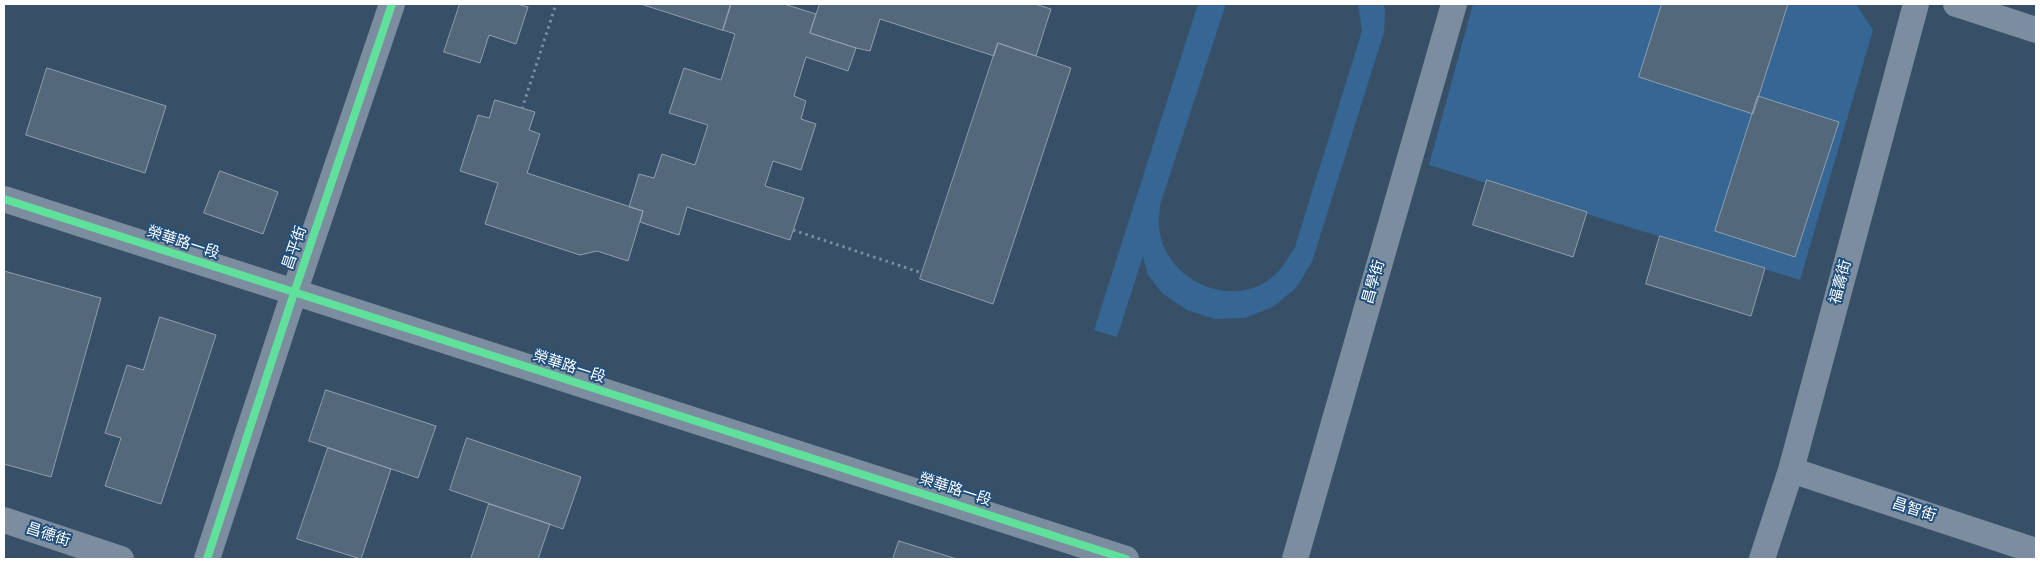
<!DOCTYPE html>
<html>
<head>
<meta charset="utf-8">
<style>
	body { margin:0 }
	#map { position:relative; width:2040px; height:563px; overflow:hidden; background:#375068; font-family:"Archivo Narrow",sans-serif }
	canvas { display:block }
	.frame { position:absolute; inset:0; border:5px solid #fff; pointer-events:none }
</style>
</head>
<body>
<div id="map">
<canvas width="2040" height="563"></canvas>
<div class="frame"></div>
</div>
<script>
const g = document.querySelector('canvas').getContext('2d');
g.lineJoin = 'round';
function paint(path, color) {
  g.fillStyle = color;
  g.fill(path, 'evenodd');
}
function trace(path, color, width, dash) {
  g.strokeStyle = color;
  g.lineWidth = width;
  g.lineCap = dash ? 'butt' : 'round';
  g.setLineDash(dash || []);
  g.stroke(path);
}
function drawText(font, color, halo, rows, align = 'center') {
  g.font = font + ' "Archivo Narrow","Noto Sans TC",sans-serif';
  g.lineWidth = 4;
  g.setLineDash([]);
  g.textBaseline = 'middle';
  g.strokeStyle = halo;
  g.fillStyle = color;
  for (const [text, x, y, turn = 0] of rows) {
    g.save();
    g.translate(x, y);
    g.rotate((+turn || 0) * Math.PI / 180);
    g.textAlign = isNaN(turn) ? turn : align;
    if (halo) g.strokeText(text, 0, 0);
    g.fillText(text, 0, 0);
    g.restore();
  }
}
paint(new Path2D(`
	M 1198,4 L 1226,4 L 1160,205 C 1160,212 1158,220 1159,227 C 1163,276 1223,308 1266,282 C 1279,273 1287,261 1295,247 L 1362,31 L 1358,4 L 1384,4 L 1385,13 L 1384,32 L 1312,262 L 1296,288 L 1273,307 L 1245,318 L 1215,319 L 1187,310 L 1162,293 L 1148,275 L 1143,256 L 1117,337 L 1094,330 Z
	M 1473,4 L 1856,4 L 1873,30 L 1800,280 L 1429,165 Z`), '#356694');
const building = new Path2D(`
	M 460,4 L 517,4 L 528,7 L 516,44 L 489,35 L 480,63 L 444,52 Z
	M 641,4 L 731,4 L 723,30 Z
	M 731,4 L 784,4 L 816,14 L 810,33 L 856,48 L 848,71 L 806,57 L 794,96 L 806,101 L 801,119 L 816,124 L 801,170 L 773,161 L 765,186 L 804,198 L 790,240 L 687,207 L 679,235 L 640,222 L 643,211 L 629,207 L 639,174 L 654,178 L 662,154 L 695,165 L 708,125 L 669,113 L 684,68 L 721,80 L 735,34 L 723,30 Z
	M 820,4 L 1035,4 L 1051,9 L 1036,56 L 998,43 L 994,56 L 880,19 L 870,51 L 856,48 L 810,33 Z
	M 1662,4 L 1788,4 L 1753,114 L 1639,77 Z
	M 998,43 L 1071,68 L 993,304 L 920,279 Z
	M 47,68 L 166,106 L 145,173 L 26,135 Z
	M 1758,96 L 1839,122 L 1795,257 L 1715,231 Z
	M 495,100 L 535,112 L 529,130 L 540,134 L 527,173 L 643,211 L 628,261 L 597,251 L 580,255 L 485,224 L 498,183 L 460,171 L 478,115 L 489,118 Z
	M 220,171 L 278,192 L 263,234 L 204,213 Z
	M 1487,180 L 1587,212 L 1573,257 L 1473,225 Z
	M 1660,236 L 1765,268 L 1751,316 L 1646,284 Z
	M 4,271 L 101,298 L 51,477 L 4,464 Z
	M 160,317 L 216,335 L 161,504 L 105,486 L 121,438 L 105,433 L 127,365 L 143,370 Z
	M 326,390 L 436,426 L 418,478 L 309,441 Z
	M 467,438 L 581,477 L 563,529 L 450,490 Z
	M 328,448 L 391,469 L 361,559 L 297,539 Z
	M 489,504 L 550,524 L 538,559 L 471,559 Z
	M 899,541 L 957,559 L 893,559 Z`);
paint(building, '#54687b');
trace(building, '#8f9fae', 1);
trace(new Path2D(`
	M 522,109 L 556,4
	M 793,230 L 922,273`), '#7c8d9f', 3, [2.5, 4]);
trace(new Path2D(`
	M 1956,4 L 2036,30
	M 4,199 L 1126,559
	M 1791,470 L 2036,551
	M 4,520 L 121,559
	M 207,559 L 294,293 L 392,4
	M 1295,559 L 1454,4
	M 1762,559 L 1791,470 L 1916,4`), '#7c8d9f', 26);
trace(new Path2D(`
	M 4,199 L 1126,559
	M 207,559 L 294,293 L 392,4`), '#60e19b', 8);
drawText('15px', '#fff', '#22507d', [
	["榮華路一段",183,243,18],
	["昌平街",295,248,-71],
	["昌學街",1374,282,-74],
	["福壽街",1841,282,-75],
	["榮華路一段",569,367,18],
	["榮華路一段",955,490,18],
	["昌智街",1914,510,18],
	["昌德街",48,535,18]
]);
</script>
</body>
</html>
